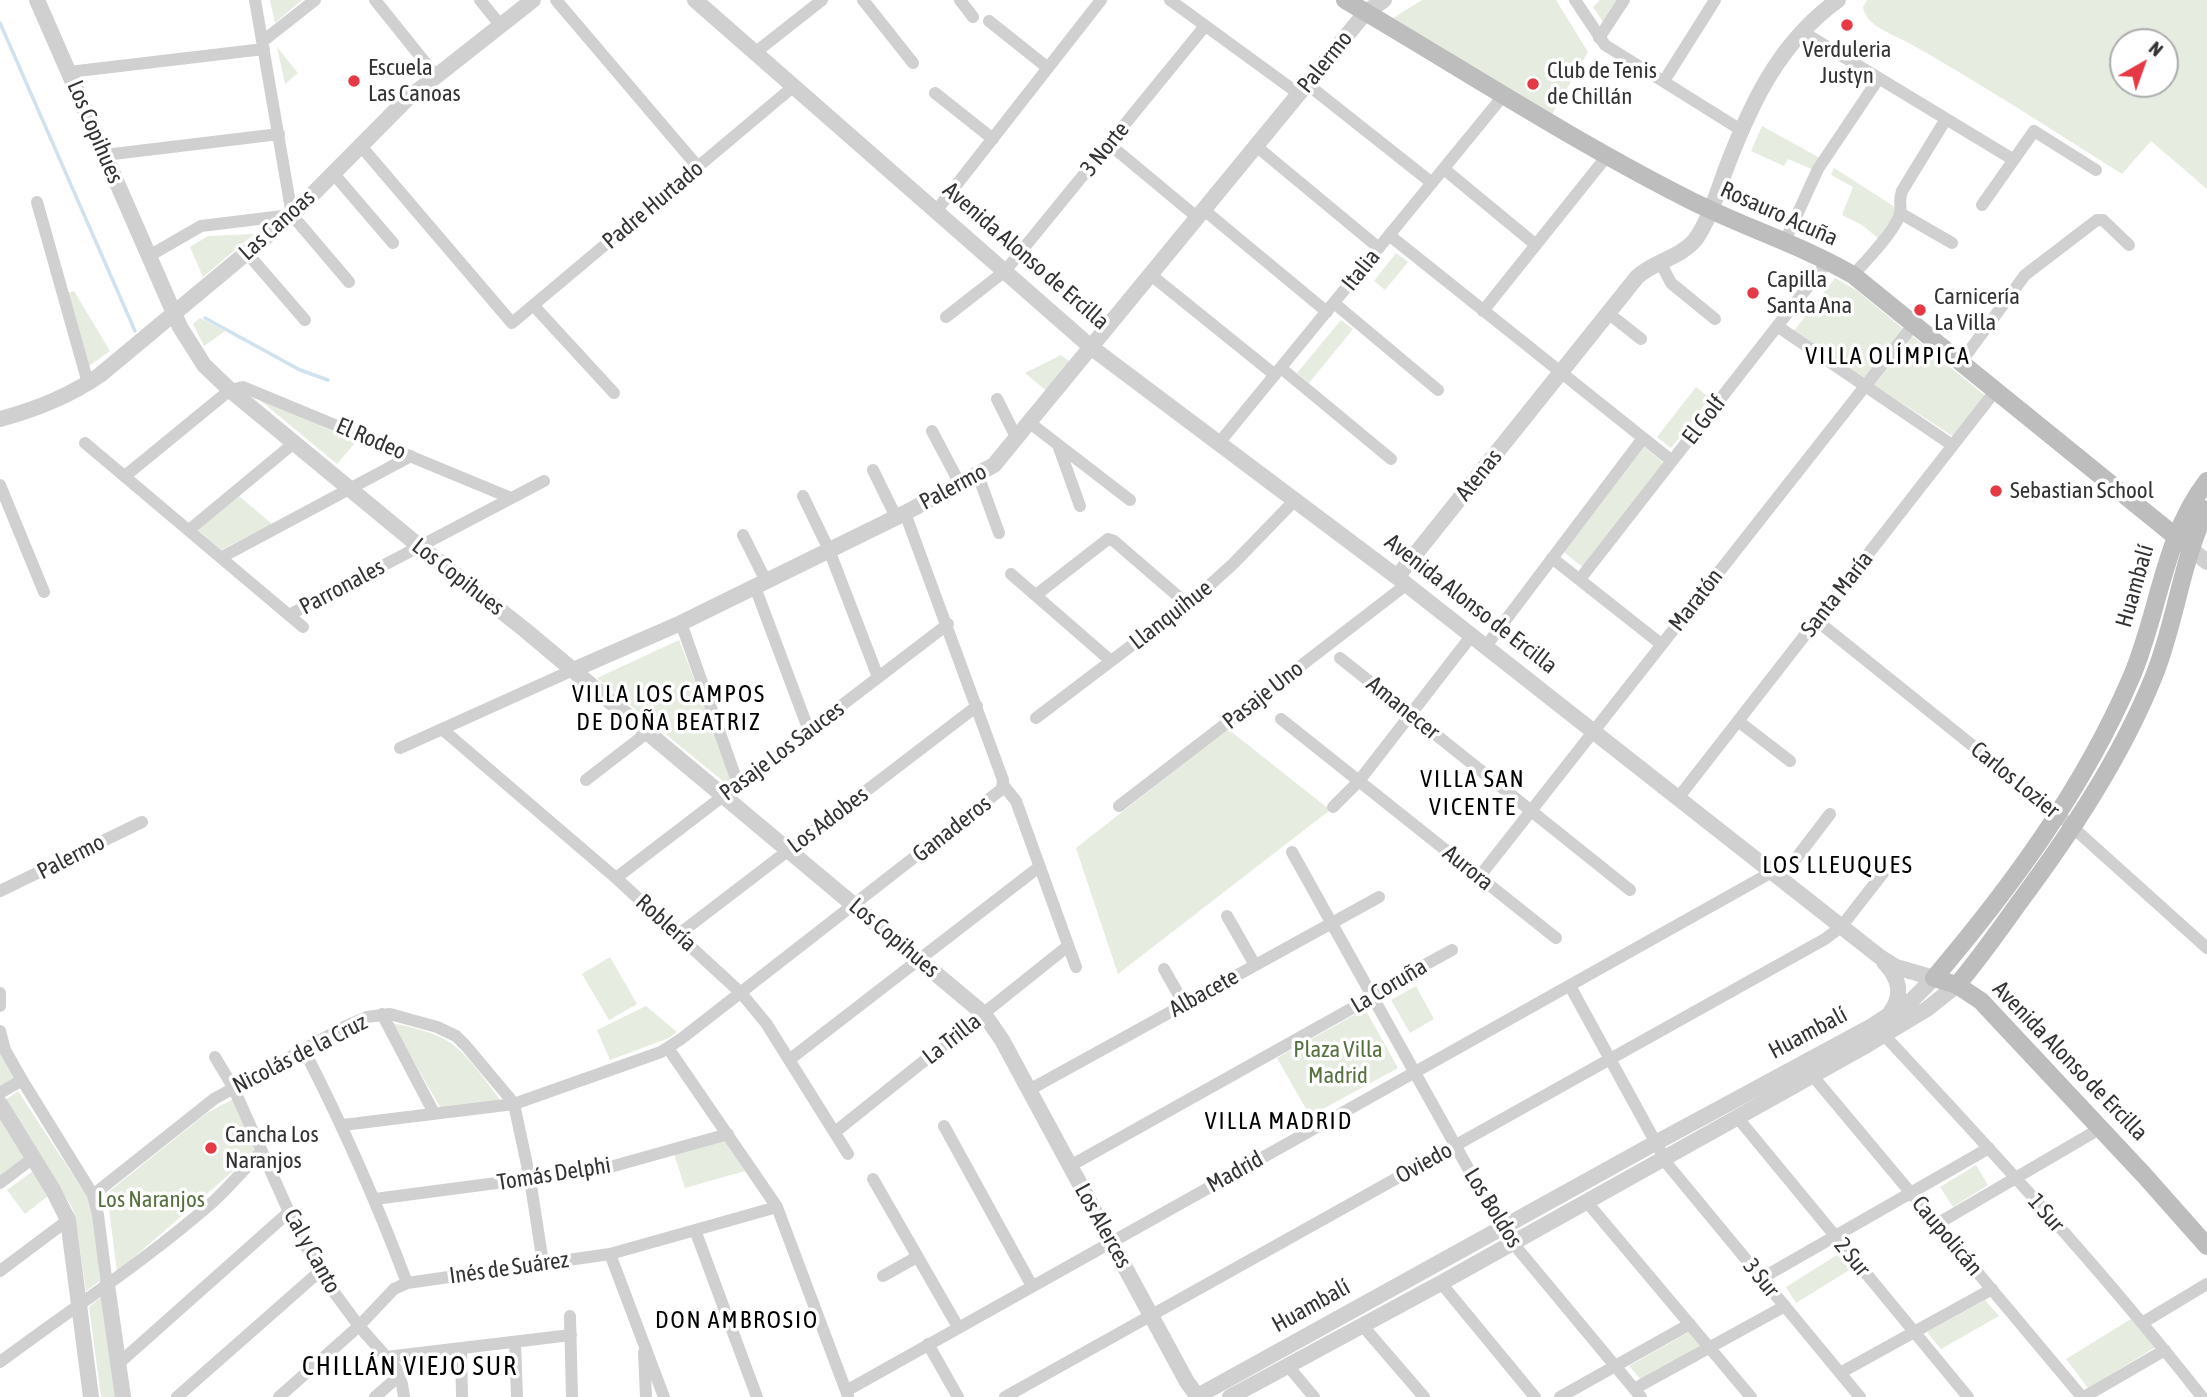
<!DOCTYPE html>
<html>
<head>
<meta charset="utf-8">
<style>
	body { margin:0 }
	#map { position:relative; width:2207px; height:1397px; overflow:hidden; background:#fff; font-family:"Asap Condensed",sans-serif }
	canvas { display:block }
	.north { position:absolute; left:2109px; top:28px; width:70px; height:70px; box-sizing:border-box; background:#fff; border:2px solid #adadad; border-radius:50%; rotate:40deg; font-size:19px; font-weight:700; line-height:28px; text-align:center; color:#333 }
	.north::after { content:''; display:block; margin:auto; width:24px; height:32px; background:#e63946; clip-path:polygon(50% 0,100% 100%,50% 72%,0 100%) }
</style>
</head>
<body>
<div id="map">
<canvas width="2207" height="1397"></canvas>
<div class="north">N</div>
</div>
<script>
const g = document.querySelector('canvas').getContext('2d');
g.lineJoin = 'round';
function paint(path, color) {
  g.fillStyle = color;
  g.fill(path, 'evenodd');
}
function trace(path, color, width, dash) {
  g.strokeStyle = color;
  g.lineWidth = width;
  g.lineCap = dash ? 'butt' : 'round';
  g.setLineDash(dash || []);
  g.stroke(path);
}
function drawText(font, color, halo, rows, align = 'center') {
  g.font = font + ' "Asap Condensed",sans-serif';
  g.lineWidth = 7;
  g.setLineDash([]);
  g.textBaseline = 'middle';
  g.strokeStyle = halo;
  g.fillStyle = color;
  for (const [text, x, y, turn = 0] of rows) {
    g.save();
    g.translate(x, y);
    g.rotate((+turn || 0) * Math.PI / 180);
    g.textAlign = isNaN(turn) ? turn : align;
    if (halo) g.strokeText(text, 0, 0);
    g.fillText(text, 0, 0);
    g.restore();
  }
}
paint(new Path2D(`
	M 270,0 L 302,0 L 275,23 Z
	M 1422,0 L 1556,0 L 1588,52 L 1551,116 L 1390,20 Z
	M 1600,0 L 1621,0 L 1605,25 L 1593,7 Z
	M 1867,0 L 2207,0 L 2207,189 L 2151,141 L 2122,174 C 2051,129 1980,83 1907,42 C 1892,34 1865,25 1863,7 ZM 2123,42 L 2165,42 L 2165,84 L 2123,84 Z
	M 277,47 L 298,73 L 285,84 Z
	M 1762,126 L 1820,158 L 1816,171 L 1788,159 L 1784,166 L 1751,151 Z
	M 1834,168 L 1895,207 L 1895,215 L 1878,238 L 1862,225 L 1842,215 L 1853,187 L 1831,175 Z
	M 254,234 L 203,277 L 190,247 L 208,236 Z
	M 1396,253 L 1408,262 L 1385,290 L 1374,281 Z
	M 1835,278 L 1856,290 L 1988,398 L 1957,439 L 1793,332 Z
	M 74,291 L 110,351 L 89,366 L 67,293 Z
	M 200,318 L 225,331 L 204,346 L 193,324 Z
	M 1341,320 L 1353,329 L 1309,383 L 1297,373 Z
	M 1061,355 L 1073,364 L 1049,393 L 1025,373 Z
	M 1696,387 L 1710,398 L 1671,448 L 1657,437 Z
	M 255,396 L 356,442 L 337,464 Z
	M 1643,446 L 1665,464 L 1584,568 L 1561,550 Z
	M 239,496 L 272,524 L 221,550 L 198,530 Z
	M 679,640 L 733,780 L 729,786 L 597,678 Z
	M 1228,729 L 1330,810 L 1118,974 L 1076,848 Z
	M 610,957 L 637,1004 L 609,1020 L 582,974 Z
	M 1416,986 L 1434,1019 L 1410,1033 L 1391,1000 Z
	M 646,1006 L 677,1032 L 669,1038 L 610,1060 L 597,1030 Z
	M 1365,1009 L 1398,1068 L 1310,1116 L 1277,1058 Z
	M 392,1023 C 411,1027 429,1031 446,1040 C 466,1051 487,1083 502,1102 L 441,1109 Z
	M 2,1052 L 16,1078 L 0,1087 L 0,1054 Z
	M 18,1091 L 88,1198 L 94,1211 L 100,1281 L 86,1291 L 76,1221 L 72,1207 L 4,1101 Z
	M 233,1099 L 255,1152 L 117,1272 L 107,1193 L 207,1113 Z
	M 0,1116 L 26,1158 L 0,1177 Z
	M 723,1139 L 745,1171 L 685,1188 L 674,1154 Z
	M 1976,1165 L 1988,1185 L 1953,1207 L 1940,1187 Z
	M 33,1171 L 48,1196 L 25,1214 L 7,1190 Z
	M 1840,1253 L 1851,1269 L 1796,1303 L 1786,1287 Z
	M 103,1295 L 117,1397 L 101,1397 L 89,1307 Z
	M 1985,1300 L 1999,1316 L 1941,1349 L 1927,1332 Z
	M 2131,1319 L 2156,1347 L 2088,1388 L 2066,1359 Z
	M 1689,1332 L 1703,1348 L 1642,1381 L 1629,1366 Z`), '#e6ecdf');
trace(new Path2D(`
	M 0,23 L 135,331
	M 205,318 L 300,370 L 328,380`), '#cfe2ee', 3.5);
trace(new Path2D(`
	M 255,0 L 292,215
	M 375,0 L 436,76
	M 480,0 L 501,26
	M 556,0 L 698,167
	M 863,0 L 913,63
	M 960,0 L 973,17
	M 1170,0 L 1299,94
	M 1575,0 L 1605,45 L 1741,130
	M 989,21 L 1048,68
	M 1801,31 L 2014,160
	M 1599,38 L 1624,0
	M 263,41 L 315,0
	M 756,52 L 822,0
	M 69,72 L 264,49
	M 1664,81 L 1715,0
	M 1307,84 L 1432,183
	M 935,93 L 993,139
	M 1109,144 L 1198,218
	M 360,145 L 512,323 L 794,86
	M 1256,146 L 1379,248
	M 105,155 L 279,134
	M 1444,169 L 1536,245
	M 333,173 L 393,243
	M 37,202 L 88,383
	M 1982,205 L 2034,131 L 2096,170
	M 1204,210 L 1327,312
	M 936,211 L 1101,0
	M 1900,213 L 1952,243
	M 292,215 L 349,282
	M 1389,235 L 1672,461
	M 1785,241 L 1818,169 L 1879,78
	M 247,253 L 305,320
	M 149,256 L 201,226 L 291,215
	M 1660,262 L 1671,283 L 1715,319
	M 1151,275 L 1275,375
	M 1853,275 C 1865,262 1897,229 1900,213 C 1902,205 1898,202 1902,191 L 1946,119
	M 1334,303 L 1438,390
	M 534,306 L 614,393
	M 1483,311 L 1607,156
	M 1608,313 L 1641,339
	M 946,317 L 1005,271 L 1205,26
	M 1777,326 L 1952,445
	M 1961,362 L 2025,275 L 2097,220 L 2103,220 L 2129,245
	M 1281,368 L 1391,459
	M 997,399 L 1017,439
	M 1030,423 L 1130,500
	M 932,431 L 960,484
	M 85,443 L 303,627
	M 1219,443 L 1503,96
	M 1058,445 L 1080,506
	M 873,470 L 896,517
	M 978,475 L 999,533
	M 125,476 L 230,390 L 243,387 L 511,498
	M 0,485 L 44,592
	M 803,496 L 829,550 L 878,677
	M 189,530 L 294,443
	M 743,535 L 766,581
	M 222,557 L 411,456
	M 1552,558 L 1661,644
	M 1011,574 L 1111,661
	M 1580,579 L 1828,261
	M 755,587 L 809,731
	M 1036,595 L 1108,539 L 1114,541 L 1187,604
	M 289,615 L 544,481
	M 1816,620 L 2059,815 L 2207,948
	M 681,623 L 738,784
	M 1486,646 L 1643,438
	M 1340,658 L 1630,890
	M 1036,718 L 1202,592 L 1233,564 L 1295,500
	M 1281,719 L 1556,938
	M 1738,721 L 1790,761
	M 442,729 L 616,878 L 741,993 L 766,1023 L 848,1154
	M 400,748 L 573,670
	M 586,780 L 648,732
	M 1004,786 L 1016,801 L 1076,967
	M 1678,798 L 1996,390
	M 1119,806 L 1407,584
	M 1333,807 L 1359,781 L 1472,635
	M 1292,852 L 1493,1213 L 1512,1242 L 1641,1397
	M 1479,877 L 1914,324
	M 616,878 L 948,624
	M 0,891 L 142,822
	M 1227,916 L 1255,965
	M 679,934 L 977,706
	M 1164,969 L 1184,1004
	M 1570,986 L 1668,1165 L 1860,1397
	M 0,993 L 0,1006
	M 382,1014 L 434,1113
	M 0,1031 L 5,1050 L 22,1080 L 93,1195 L 98,1215 L 107,1285
	M 1884,1035 C 1993,1152 2103,1271 2202,1397
	M 668,1048 L 777,1207 L 848,1396
	M 304,1050 C 343,1126 377,1203 407,1283
	M 215,1057 L 233,1087 L 289,1212 L 319,1272 L 359,1326 L 396,1368 L 402,1384 L 404,1397
	M 789,1060 L 1039,867
	M 1812,1075 L 2082,1397
	M 1029,1090 L 1379,897
	M 0,1093 L 22,1080
	M 1737,1117 L 1968,1397
	M 343,1125 L 514,1104 L 661,1052 L 681,1039 L 1002,789 L 1003,780 L 905,513
	M 944,1126 L 1032,1286
	M 835,1132 L 1068,946
	M 1070,1166 L 1365,1001 L 1379,990 L 1452,950
	M 873,1179 L 958,1327
	M 0,1183 L 33,1158
	M 93,1195 L 214,1099 L 346,1026 L 367,1017 L 390,1014 L 437,1027 L 456,1036 L 466,1046 L 507,1095 L 514,1104 L 530,1179 L 543,1263
	M 375,1199 L 603,1169 L 728,1134
	M 1586,1201 L 1751,1397
	M 1937,1224 L 2101,1128
	M 695,1230 L 757,1397
	M 610,1254 L 664,1397
	M 0,1271 L 68,1220
	M 883,1276 L 917,1257
	M 1762,1278 L 1989,1148
	M 1441,1283 L 1535,1397
	M 570,1316 L 572,1397
	M 2142,1323 L 2207,1284
	M 1362,1325 L 1424,1397
	M 515,1342 L 517,1397
	M 928,1344 L 958,1397
	M 461,1348 L 462,1397
	M 644,1352 L 646,1397
	M 386,1357 L 571,1335
	M 0,1362 C 71,1309 147,1260 214,1201 C 231,1185 246,1167 262,1151
	M 118,1364 L 289,1212
	M 1288,1366 L 1314,1397
	M 1840,1373 L 1992,1289
	M 1634,1389 L 1785,1306
	M 846,1391 L 1772,872 L 1791,865 L 1830,814
	M 177,1397 L 319,1272
	M 279,1397 L 359,1326 L 394,1289 L 407,1283 L 610,1254 L 777,1207
	M 375,1397 L 399,1376
	M 1005,1397 L 1825,939 L 1841,927 L 1890,864
	M 1560,1397 L 1690,1324
	M 2084,1397 L 2165,1350`), '#d0d0d0', 12);
trace(new Path2D(`
	M 37,0 L 180,327 L 204,365 L 230,390 L 419,546 L 525,630 L 984,1014 L 1002,1040 L 1187,1382 L 1198,1397
	M 695,0 L 1092,348 L 1397,577 L 1880,957 L 1896,967 L 1934,978 L 1912,1000 L 1872,1026 L 1648,1147 L 1196,1397
	M 0,419 C 34,410 71,395 100,375 L 292,215 L 406,100 L 533,0
	M 2191,549 L 2207,562
	M 1397,577 L 1637,277 C 1654,261 1680,258 1695,240 C 1710,219 1718,190 1727,166 C 1752,101 1780,42 1838,0
	M 573,670 L 681,623 L 905,513 L 994,465 L 1366,12 L 1384,0
	M 1884,962 C 1899,978 1904,994 1890,1013
	M 0,1104 L 53,1190 L 68,1220 L 91,1397
	M 107,1285 L 123,1397
	M 1230,1397 L 1441,1283 L 1867,1045 L 1927,1009 L 1957,985`), '#d0d0d0', 16);
trace(new Path2D(`
	M 1345,0 C 1456,65 1565,136 1680,195 C 1736,225 1798,243 1853,275 L 2191,549
	M 2207,481 C 2163,538 2159,613 2131,678 C 2083,789 2012,886 1934,978 L 1957,985 L 1981,1001 L 2144,1175 L 2207,1246
	M 1957,985 C 1979,959 1998,932 2018,904 C 2070,834 2121,758 2154,676 C 2176,622 2181,561 2207,509`), '#bdbdbd', 18);
for (const [x, y, r, color] of [
	[1847,25,7,"#e63946"],
	[354,81,7,"#e63946"],
	[1533,84,7,"#e63946"],
	[1753,293,7,"#e63946"],
	[1920,310,7,"#e63946"],
	[1996,491,7,"#e63946"],
	[211,1148,7,"#e63946"]
]) {
  const dot = new Path2D();
  dot.arc(x, y, r, 0, 2 * Math.PI);
  g.fillStyle = color;
  g.fill(dot);
  trace(dot, '#fff', 2.5);
}
drawText('23px', '#333', '#fff', [
	["Verduleria",1847,50,"center"],
	["Justyn",1847,76,"center"],
	["Escuela",368,68],
	["Las Canoas",368,94],
	["Club de Tenis",1547,71],
	["de Chillán",1547,97],
	["Capilla",1767,280],
	["Santa Ana",1767,306],
	["Carnicería",1934,297],
	["La Villa",1934,323],
	["Sebastian School",2010,491],
	["Cancha Los",225,1135],
	["Naranjos",225,1161]
], 'left');
drawText('23px', '#333', '#fff', [
	["Palermo",1325,62,-51],
	["Los Copihues",95,132,67],
	["3 Norte",1105,149,-51],
	["Padre Hurtado",653,205,-40],
	["Rosauro Acuña",1779,214,24],
	["Las Canoas",277,225,-42],
	["Avenida Alonso de Ercilla",1026,256,41],
	["Italia",1361,270,-51],
	["El Golf",1704,420,-52],
	["El Rodeo",371,439,23],
	["Atenas",1479,475,-51],
	["Palermo",953,487,-28],
	["Los Copihues",458,577,38],
	["Huambalí",2135,586,-74],
	["Parronales",342,587,-28],
	["Santa María",1837,594,-52],
	["Maratón",1696,600,-52],
	["Avenida Alonso de Ercilla",1471,604,38],
	["Llanquihue",1171,615,-38],
	["Pasaje Uno",1263,695,-38],
	["Amanecer",1403,708,39],
	["Pasaje Los Sauces",782,751,-37],
	["Carlos Lozier",2015,780,39],
	["Los Adobes",828,820,-37],
	["Ganaderos",952,829,-38],
	["Palermo",71,857,-27],
	["Aurora",1468,868,39],
	["Roblería",666,923,42],
	["Los Copihues",894,938,40],
	["La Coruña",1389,986,-31],
	["Albacete",1204,993,-29],
	["Huambalí",1808,1033,-28],
	["La Trilla",952,1039,-38],
	["Nicolás de la Cruz",300,1054,-27],
	["Avenida Alonso de Ercilla",2070,1061,46],
	["Oviedo",1424,1163,-29],
	["Madrid",1235,1172,-29],
	["Tomás Delphi",554,1174,-9],
	["Los Boldos",1493,1208,58],
	["1 Sur",2046,1213,49],
	["Los Alerces",1103,1226,61],
	["Caupolicán",1947,1236,50],
	["Cal y Canto",312,1251,61],
	["2 Sur",1852,1257,51],
	["Inés de Suárez",509,1268,-8],
	["3 Sur",1761,1278,51],
	["Huambalí",1311,1306,-29]
]);
drawText('23px', '#56703f', '#fff', [
	["Plaza Villa",1338,1050],
	["Madrid",1338,1076],
	["Los Naranjos",151,1200]
]);
g.letterSpacing = '2px';
drawText('24px', '#000', '#fff', [
	["VILLA OLÍMPICA",1888,356],
	["VILLA LOS CAMPOS",669,694],
	["DE DOÑA BEATRIZ",669,722],
	["VILLA SAN",1473,779],
	["VICENTE",1473,807],
	["LOS LLEUQUES",1838,865],
	["VILLA MADRID",1279,1121],
	["DON AMBROSIO",737,1320]
]);
g.letterSpacing = '0px';
g.letterSpacing = '2px';
drawText('26px', '#000', '#fff', [
	["CHILLÁN VIEJO SUR",410,1367]
]);
g.letterSpacing = '0px';
</script>
</body>
</html>
